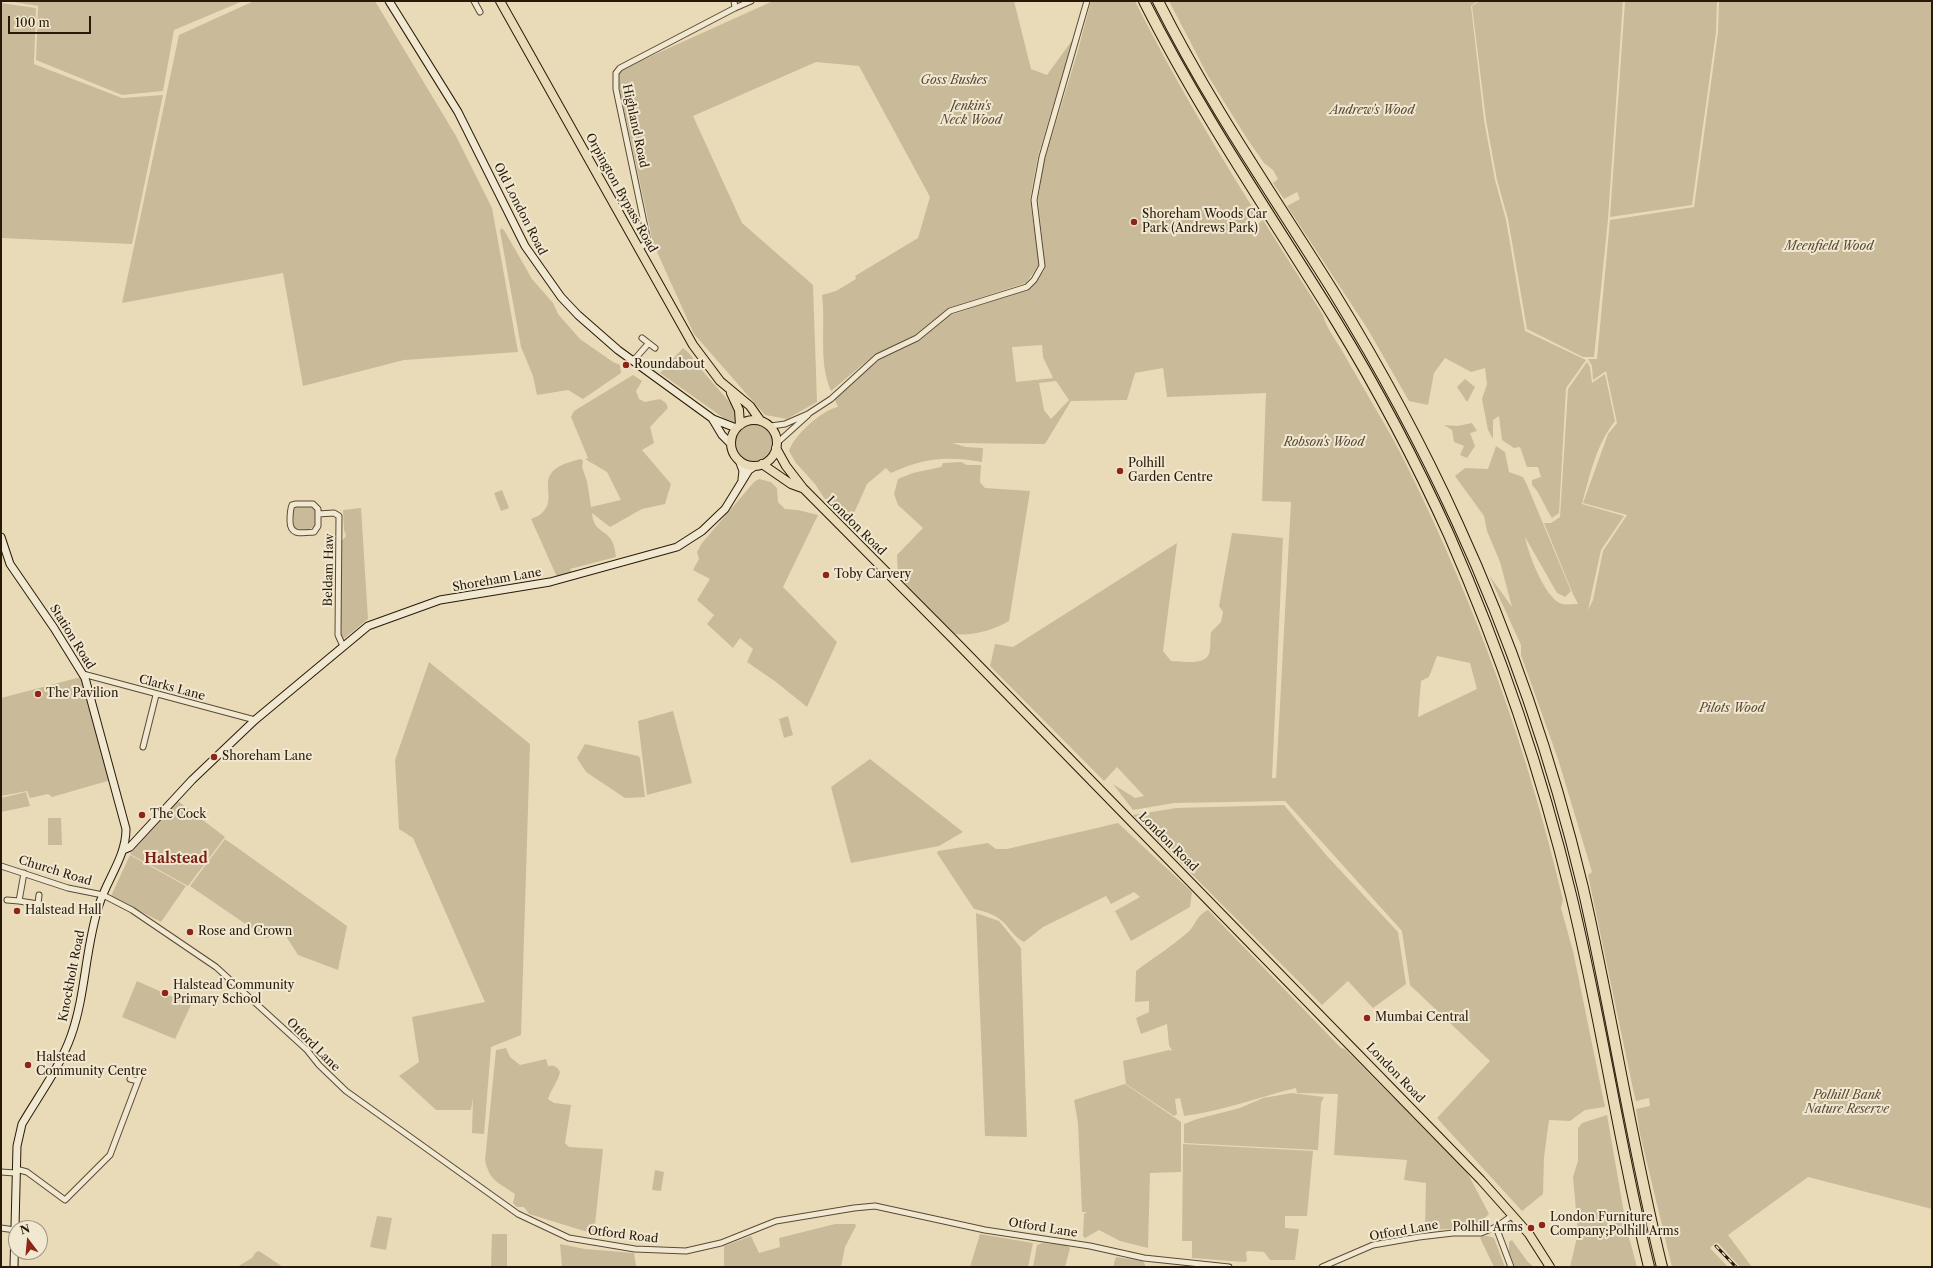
<!DOCTYPE html>
<html>
<head>
<meta charset="utf-8">
<style>
	body { margin:0 }
	#map { position:relative; width:1933px; height:1268px; overflow:hidden; background:#eadbb8; font-family:"Libre Caslon Text",serif }
	canvas { display:block }
	.frame { position:absolute; inset:0; border:2px solid #291909; pointer-events:none }
	.north { position:absolute; left:8px; top:1220px; width:40px; height:40px; box-sizing:border-box; background:#f1e8d1; border:1px solid #a19581; border-radius:50%; rotate:344deg; font-size:11px; font-weight:700; line-height:16px; text-align:center; color:#291909 }
	.north::after { content:''; display:block; margin:auto; width:14px; height:18px; background:#8f2418; clip-path:polygon(50% 0,100% 100%,50% 72%,0 100%) }
	.scale { position:absolute; left:8px; top:16px; width:83px; height:18px; box-sizing:border-box; border:2px solid #291909; border-top:0; padding-left:5px; font-size:12px; line-height:14px; white-space:nowrap; color:#291909; -webkit-text-stroke:3px #f1e8d1; paint-order:stroke }
</style>
</head>
<body>
<div id="map">
<canvas width="1933" height="1268"></canvas>
<div class="frame"></div>
<div class="north">N</div>
<div class="scale">100 m</div>
</div>
<script>
const g = document.querySelector('canvas').getContext('2d');
g.lineJoin = 'round';
function paint(path, color) {
  g.fillStyle = color;
  g.fill(path, 'evenodd');
}
function trace(path, color, width, dash) {
  g.strokeStyle = color;
  g.lineWidth = width;
  g.lineCap = dash ? 'butt' : 'round';
  g.setLineDash(dash || []);
  g.stroke(path);
}
function drawText(font, color, halo, rows, align = 'center') {
  g.font = font + ' "Libre Caslon Text",serif';
  g.lineWidth = 4;
  g.setLineDash([]);
  g.textBaseline = 'middle';
  g.strokeStyle = halo;
  g.fillStyle = color;
  for (const [text, x, y, turn = 0] of rows) {
    g.save();
    g.translate(x, y);
    g.rotate((+turn || 0) * Math.PI / 180);
    g.textAlign = isNaN(turn) ? turn : align;
    if (halo) g.strokeText(text, 0, 0);
    g.fillText(text, 0, 0);
    g.restore();
  }
}
paint(new Path2D(`
	M 7,1 L 243,1 L 174,30 L 163,91 L 122,95 L 36,60 L 38,6 Z
	M 254,1 L 375,1 L 456,136 L 492,208 L 518,352 L 404,360 L 303,386 L 283,273 L 122,303 L 179,35 Z
	M 773,1 L 1014,1 L 1031,69 L 1047,75 L 1073,39 L 1038,156 L 1030,199 L 1039,265 L 1026,283 L 948,308 L 915,335 L 874,355 L 831,391 C 818,361 826,327 822,295 L 836,291 L 856,279 L 855,276 L 918,238 L 930,197 L 859,66 L 816,62 L 693,116 L 742,223 L 813,285 L 817,402 L 787,419 L 765,415 L 694,334 L 653,243 L 616,72 Z
	M 1091,1 L 1135,1 C 1172,75 1214,146 1258,216 L 1244,225 L 1248,231 L 1263,220 L 1323,315 C 1327,330 1337,341 1344,354 C 1365,392 1389,429 1408,468 C 1476,606 1528,750 1563,900 L 1561,908 L 1573,951 L 1605,1107 L 1585,1110 L 1570,1121 L 1549,1120 L 1544,1157 L 1543,1194 L 1522,1211 L 1437,1118 L 1490,1061 L 1410,985 L 1402,931 L 1285,801 L 1174,803 L 1133,810 L 1113,784 L 1135,798 L 1144,796 L 1117,767 L 1104,781 L 990,666 L 995,644 L 1013,647 L 1177,543 L 1163,651 L 1171,661 C 1180,661 1204,666 1209,654 C 1211,648 1210,639 1211,632 L 1221,622 L 1223,612 L 1219,606 L 1232,533 L 1283,538 L 1272,778 L 1276,778 L 1291,502 L 1262,501 L 1266,393 L 1167,397 L 1163,368 L 1135,373 L 1127,400 L 1071,401 L 1045,444 L 952,443 L 966,447 L 983,448 L 982,462 C 945,456 925,458 891,473 L 886,468 L 867,484 L 855,511 L 845,520 L 824,498 L 815,484 L 796,463 L 789,451 C 794,435 822,410 838,407 L 834,398 L 879,360 L 919,341 L 951,315 L 1028,289 L 1044,271 L 1045,264 L 1038,200 L 1044,162 L 1077,54 ZM 1042,345 L 1043,357 L 1053,378 L 1016,382 L 1012,347 ZM 1056,381 L 1069,400 L 1051,419 L 1044,410 L 1039,383 ZM 1437,656 L 1470,663 L 1477,689 L 1418,717 L 1421,681 L 1429,677 Z
	M 1169,1 L 1478,1 L 1471,6 L 1484,120 L 1495,180 L 1506,220 L 1525,331 L 1586,360 L 1566,388 L 1559,513 L 1552,518 C 1545,508 1541,494 1532,485 L 1532,480 L 1541,477 L 1538,467 L 1527,467 L 1520,447 L 1514,448 L 1502,440 L 1499,416 L 1493,420 L 1493,439 L 1488,430 L 1482,399 L 1487,384 L 1485,368 L 1471,372 L 1445,358 L 1434,373 L 1428,405 L 1409,401 L 1367,328 L 1287,206 L 1300,199 L 1297,192 L 1284,199 L 1273,183 L 1278,179 L 1273,170 L 1264,163 L 1246,137 L 1208,76 Z
	M 1480,1 L 1623,1 L 1608,219 L 1594,357 L 1583,357 L 1527,329 L 1508,219 L 1497,180 L 1486,120 L 1472,6 Z
	M 1625,1 L 1717,1 L 1716,32 L 1692,205 L 1610,217 Z
	M 1719,1 L 1932,1 L 1932,1209 L 1808,1177 L 1728,1235 L 1752,1267 L 1740,1267 L 1718,1243 L 1715,1243 L 1710,1248 L 1728,1267 L 1672,1267 L 1640,1134 L 1636,1109 L 1650,1106 L 1649,1098 L 1636,1101 L 1633,1089 L 1588,875 L 1592,872 L 1558,759 L 1521,655 L 1521,645 L 1489,575 L 1512,607 L 1500,562 L 1487,531 L 1484,516 L 1455,476 L 1465,468 L 1488,469 L 1496,446 L 1505,452 L 1509,472 L 1523,477 L 1527,485 L 1571,591 L 1565,597 L 1557,593 L 1525,537 C 1528,553 1545,599 1562,604 C 1566,605 1573,604 1578,604 L 1584,616 L 1573,594 L 1544,523 L 1551,523 L 1560,517 L 1568,389 L 1587,362 L 1590,367 L 1592,383 L 1605,374 L 1615,421 C 1596,445 1590,475 1582,504 L 1624,516 L 1601,550 L 1588,610 L 1593,600 L 1603,551 L 1627,515 L 1583,503 L 1608,434 L 1617,423 L 1606,371 L 1593,380 L 1592,366 L 1588,359 L 1597,359 L 1610,220 L 1694,207 L 1718,32 Z
	M 1,3 L 36,8 L 34,64 L 122,98 L 163,95 L 132,244 L 1,238 Z
	M 501,228 L 504,230 L 532,279 L 553,303 L 558,314 L 580,339 L 613,362 L 620,365 L 621,373 L 583,399 L 568,390 L 537,395 L 533,376 L 521,347 L 500,231 Z
	M 683,348 L 690,354 L 700,368 L 732,405 L 735,410 L 735,422 L 730,423 L 731,421 L 725,419 L 660,373 Z
	M 633,375 L 642,381 L 636,391 L 639,399 L 645,402 L 660,399 L 666,403 L 668,408 L 650,427 L 654,443 L 642,450 L 671,484 L 665,504 L 642,509 L 610,527 L 592,513 C 594,531 602,528 610,538 C 614,543 615,550 616,557 L 570,569 L 572,573 L 557,577 L 531,519 C 535,517 539,516 542,513 C 562,495 525,471 581,459 L 583,461 L 582,467 L 587,481 L 591,507 L 621,500 L 607,472 L 585,459 L 588,458 L 571,417 L 574,411 Z
	M 1465,379 L 1475,387 L 1467,402 L 1457,387 Z
	M 1472,423 L 1477,431 L 1470,433 L 1475,446 L 1467,458 L 1460,455 L 1464,446 L 1454,442 L 1452,430 L 1444,425 L 1457,426 Z
	M735 443a19 19 0 1 1 38 0a19 19 0 1 1-38 0Z
	M 961,462 L 967,465 L 981,465 L 980,482 L 985,488 L 1030,491 L 1009,621 C 994,630 972,636 955,634 L 898,576 L 897,555 L 923,528 L 898,505 L 894,494 L 898,479 L 913,473 L 941,467 L 943,463 Z
	M 759,479 L 771,482 L 777,488 L 778,502 L 785,509 L 798,510 L 818,515 L 783,587 L 837,642 L 807,707 L 776,682 L 747,662 L 753,649 L 740,638 L 733,648 L 707,624 L 714,615 L 697,600 L 710,579 L 693,570 L 699,559 L 697,552 L 702,543 L 754,482 Z
	M 502,490 L 509,508 L 501,511 L 494,493 Z
	M 311,505 L 316,510 L 315,526 L 308,530 L 294,528 L 293,509 L 297,506 Z
	M 361,508 L 368,619 L 341,641 L 340,543 L 346,536 L 344,530 L 343,510 Z
	M 429,662 L 530,744 L 521,1035 L 491,1047 L 484,1134 L 472,1133 L 473,1098 L 471,1110 L 436,1110 L 399,1076 L 419,1062 L 412,1017 L 485,1002 L 413,838 L 399,829 L 395,760 Z
	M 81,677 L 111,780 L 52,797 L 48,794 L 30,798 L 27,791 L 1,796 L 1,698 Z
	M 673,711 L 692,783 L 647,795 L 638,721 Z
	M 788,716 L 793,735 L 784,738 L 779,719 Z
	M 585,744 L 638,756 L 640,758 L 645,797 L 625,798 L 586,772 L 577,758 Z
	M 870,759 L 963,832 L 939,846 L 851,863 L 831,787 Z
	M 26,792 L 30,806 L 1,812 L 1,798 Z
	M 178,801 L 225,837 L 188,886 L 130,854 Z
	M 1284,805 L 1327,856 L 1398,932 L 1406,984 L 1373,1008 L 1348,981 L 1322,1005 L 1133,815 L 1176,808 Z
	M 48,818 L 61,818 L 62,845 L 48,845 Z
	M 1118,823 L 1192,892 L 1190,907 L 1131,941 L 1115,911 L 1140,897 L 1134,892 L 1111,904 L 1106,896 L 1043,927 L 1024,942 C 1014,937 1010,928 1001,920 C 994,914 983,911 974,909 L 937,853 L 938,851 L 988,843 L 996,849 L 1007,849 Z
	M 225,839 L 347,926 L 338,970 L 298,955 L 284,933 L 266,938 L 190,886 Z
	M 130,855 L 186,886 L 161,922 L 111,896 Z
	M 1208,910 L 1341,1048 L 1345,1049 L 1467,1172 L 1489,1214 L 1474,1228 L 1425,1230 L 1426,1183 L 1404,1180 L 1407,1160 L 1334,1155 L 1338,1094 L 1297,1093 L 1296,1088 C 1259,1097 1223,1111 1184,1116 L 1180,1098 L 1175,1099 L 1177,1114 L 1174,1116 L 1126,1084 L 1123,1061 L 1169,1050 L 1172,1051 L 1169,1045 L 1167,1024 L 1141,1034 L 1136,1018 L 1149,1012 L 1149,1001 L 1135,1002 L 1136,971 C 1153,958 1171,947 1187,933 C 1196,926 1196,915 1208,910 Z
	M 976,913 L 999,921 L 1021,948 L 1027,1137 L 985,1136 Z
	M 137,981 L 191,1005 L 175,1039 L 122,1017 Z
	M 506,1048 L 510,1057 L 520,1065 L 546,1059 L 548,1066 C 554,1065 557,1066 560,1072 C 558,1082 551,1089 548,1099 L 554,1103 L 571,1105 L 565,1143 L 569,1147 L 603,1149 L 594,1234 L 529,1214 L 524,1207 L 517,1207 L 513,1203 L 515,1194 C 498,1182 490,1182 485,1160 L 496,1050 Z
	M 1125,1084 L 1181,1122 L 1181,1172 L 1150,1173 L 1148,1248 L 1120,1241 L 1099,1230 L 1085,1238 L 1083,1236 L 1084,1214 L 1087,1212 L 1082,1212 L 1078,1123 L 1074,1100 Z
	M 1292,1093 L 1324,1097 L 1321,1103 L 1318,1150 L 1184,1143 L 1184,1124 L 1197,1119 L 1240,1108 L 1263,1098 Z
	M 1607,1115 L 1627,1230 L 1637,1267 L 1570,1267 L 1578,1233 L 1573,1177 L 1578,1161 L 1578,1128 L 1582,1123 Z
	M 1183,1144 L 1313,1151 L 1307,1216 L 1285,1216 L 1285,1228 L 1299,1229 L 1295,1260 L 1270,1260 L 1264,1252 L 1249,1251 L 1246,1252 L 1247,1261 L 1244,1262 L 1192,1258 L 1192,1241 L 1182,1241 Z
	M 655,1170 L 664,1172 L 661,1191 L 652,1190 Z
	M 377,1216 L 392,1218 L 386,1250 L 370,1247 Z
	M 835,1224 L 855,1224 L 856,1226 L 845,1247 L 841,1267 L 724,1267 L 724,1246 L 751,1236 L 759,1253 L 780,1247 L 779,1238 Z
	M 492,1234 L 507,1234 L 507,1266 L 491,1266 Z
	M 980,1234 L 1033,1243 L 1028,1267 L 970,1267 Z
	M 1482,1236 L 1488,1236 L 1494,1238 L 1505,1267 L 1494,1267 L 1480,1238 Z
	M 1512,1240 L 1527,1261 L 1534,1267 L 1515,1267 L 1509,1252 L 1509,1242 Z
	M 1042,1243 L 1067,1245 L 1070,1248 L 1065,1267 L 1033,1267 L 1037,1245 Z
	M 560,1244 L 585,1249 L 634,1253 L 636,1266 L 562,1267 Z
	M 259,1251 L 283,1267 L 237,1267 L 252,1258 L 256,1252 Z
	M 1116,1257 L 1143,1261 L 1146,1267 L 1113,1267 Z`), '#c9ba9a');
const street = new Path2D(`
	M 474,1 L 480,12
	M 735,8 L 751,1
	M 639,249 L 647,242 L 647,237 L 616,89 L 616,73 L 620,68 L 735,8 L 734,1
	M 642,338 L 655,348
	M 633,361 L 648,344
	M 771,426 L 785,424 L 808,414 L 831,399 L 877,357 L 917,338 L 950,311 L 1027,287 L 1034,280 L 1042,266 L 1034,200 L 1042,157 L 1087,1
	M 777,443 L 808,415
	M 296,504 L 313,504 L 318,509 L 318,526 L 314,532 C 302,533 290,536 290,521 C 290,515 290,510 292,505 Z
	M 318,514 L 334,513 L 339,516 L 338,635 L 343,646
	M 83,674 L 255,720
	M 143,747 L 156,695
	M 1,866 L 68,888 L 103,895 L 132,910 L 216,967 L 307,1050 L 319,1065 L 346,1091 L 518,1214 L 569,1238 L 635,1249 L 686,1251 L 721,1243 L 776,1221 L 854,1208 L 875,1206 L 985,1230 L 1090,1246 L 1144,1258 L 1229,1267
	M 24,873 L 19,901 L 38,904 L 39,895
	M 7,900 L 19,901
	M 130,1079 L 138,1081
	M 16,1169 L 27,1172 L 65,1200 L 110,1155 L 141,1073
	M 1,1172 L 15,1173
	M 1496,1227 L 1511,1267
	M 1,1228 L 15,1230
	M 1322,1267 L 1373,1245 L 1419,1237 L 1453,1233 L 1481,1233 L 1496,1227 L 1513,1215`);
const secondary = new Path2D(`
	M 389,1 L 458,112 L 525,246 L 561,297 L 578,315 L 618,350 L 713,419 L 736,428
	M 713,420 L 722,435 L 731,444
	M 739,460 L 743,471 L 742,479
	M 1,537 L 10,564 L 54,628 L 85,678 L 126,829 C 126,857 107,879 99,905 C 85,948 86,994 71,1036 C 60,1067 39,1095 22,1124 L 17,1146 L 14,1267
	M 123,850 L 130,847 L 192,780 L 255,720 L 368,626 L 440,600 L 550,582 L 677,547 L 702,531 L 725,509 L 749,470 L 755,466`);
const primary = new Path2D(`
	M 500,1 L 693,345 L 720,381 L 750,406 L 760,420
	M 731,393 L 739,410 L 740,425
	M731 443a23 23 0 1 1 46 0a23 23 0 1 1-46 0Z
	M 776,448 L 786,466 L 803,488 L 953,639 L 1481,1180 L 1529,1234 L 1550,1267
	M 762,464 L 791,484 L 802,488`);
const highway = new Path2D(`
	M 1144,1 C 1201,114 1270,214 1336,321 C 1378,390 1416,462 1449,535 C 1500,651 1541,771 1571,895 C 1601,1018 1619,1144 1649,1267
	M 1158,1 C 1209,103 1273,195 1333,291 C 1379,366 1421,443 1457,522 C 1511,639 1553,763 1583,888 C 1612,1014 1631,1142 1662,1267`);
trace(street, '#594a35', 7);
trace(secondary, '#291909', 9);
trace(primary, '#291909', 10);
trace(highway, '#291909', 12);
trace(street, '#f1e8d1', 5);
trace(secondary, '#f1e8d1', 7);
trace(primary, '#eadbb8', 8);
trace(highway, '#eadbb8', 10);
const rail = new Path2D(`
	M 1716,1246 L 1736,1267`);
trace(rail, '#291909', 3);
trace(rail, '#f1e8d1', 1.5, [4.5]);
for (const [x, y, r, color] of [
	[1134,222,4,"#8f2418"],
	[626,365,4,"#8f2418"],
	[1120,471,4,"#8f2418"],
	[826,575,4,"#8f2418"],
	[38,694,4,"#8f2418"],
	[214,757,4,"#8f2418"],
	[142,815,4,"#8f2418"],
	[17,911,4,"#8f2418"],
	[190,932,4,"#8f2418"],
	[165,993,4,"#8f2418"],
	[1367,1018,4,"#8f2418"],
	[28,1065,4,"#8f2418"],
	[1542,1225,4,"#8f2418"],
	[1531,1228,4,"#8f2418"]
]) {
  const dot = new Path2D();
  dot.arc(x, y, r, 0, 2 * Math.PI);
  g.fillStyle = color;
  g.fill(dot);
  trace(dot, '#f1e8d1', 1.5);
}
drawText('italic 12px', '#594934', '#f1e8d1', [
	["Goss Bushes",954,81],
	["Jenkin's",971,107],
	["Neck Wood",971,121],
	["Andrew's Wood",1372,111],
	["Meenfield Wood",1829,247],
	["Robson's Wood",1324,443],
	["Pilots Wood",1732,709],
	["Polhill Bank",1847,1096],
	["Nature Reserve",1847,1110]
]);
drawText('12px', '#291909', '#f1e8d1', [
	["Highland Road",635,126,78],
	["Orpington Bypass Road",621,193,61],
	["Old London Road",520,209,63],
	["London Road",856,526,45],
	["Beldam Haw",329,570,-89],
	["Shoreham Lane",497,580,-10],
	["Station Road",72,637,58],
	["Clarks Lane",172,688,15],
	["London Road",1168,842,45],
	["Church Road",55,871,17],
	["Knockholt Road",72,976,-79],
	["Otford Lane",313,1045,45],
	["London Road",1395,1073,46],
	["Otford Lane",1043,1228,9],
	["Otford Lane",1404,1231,-10],
	["Otford Road",623,1235,7]
]);
drawText('12px', '#291909', '#f1e8d1', [
	["Shoreham Woods Car",1142,215],
	["Park (Andrews Park)",1142,229],
	["Roundabout",634,365],
	["Polhill",1128,464],
	["Garden Centre",1128,478],
	["Toby Carvery",834,575],
	["The Pavilion",46,694],
	["Shoreham Lane",222,757],
	["The Cock",150,815],
	["Halstead Hall",25,911],
	["Rose and Crown",198,932],
	["Halstead Community",173,986],
	["Primary School",173,1000],
	["Mumbai Central",1375,1018],
	["Halstead",36,1058],
	["Community Centre",36,1072],
	["London Furniture",1550,1218],
	["Company;Polhill Arms",1550,1232],
	["Polhill Arms",1523,1228,"right"]
], 'left');
drawText('bold 14px', '#7a1f14', '#f1e8d1', [
	["Halstead",176,859]
]);
</script>
</body>
</html>
